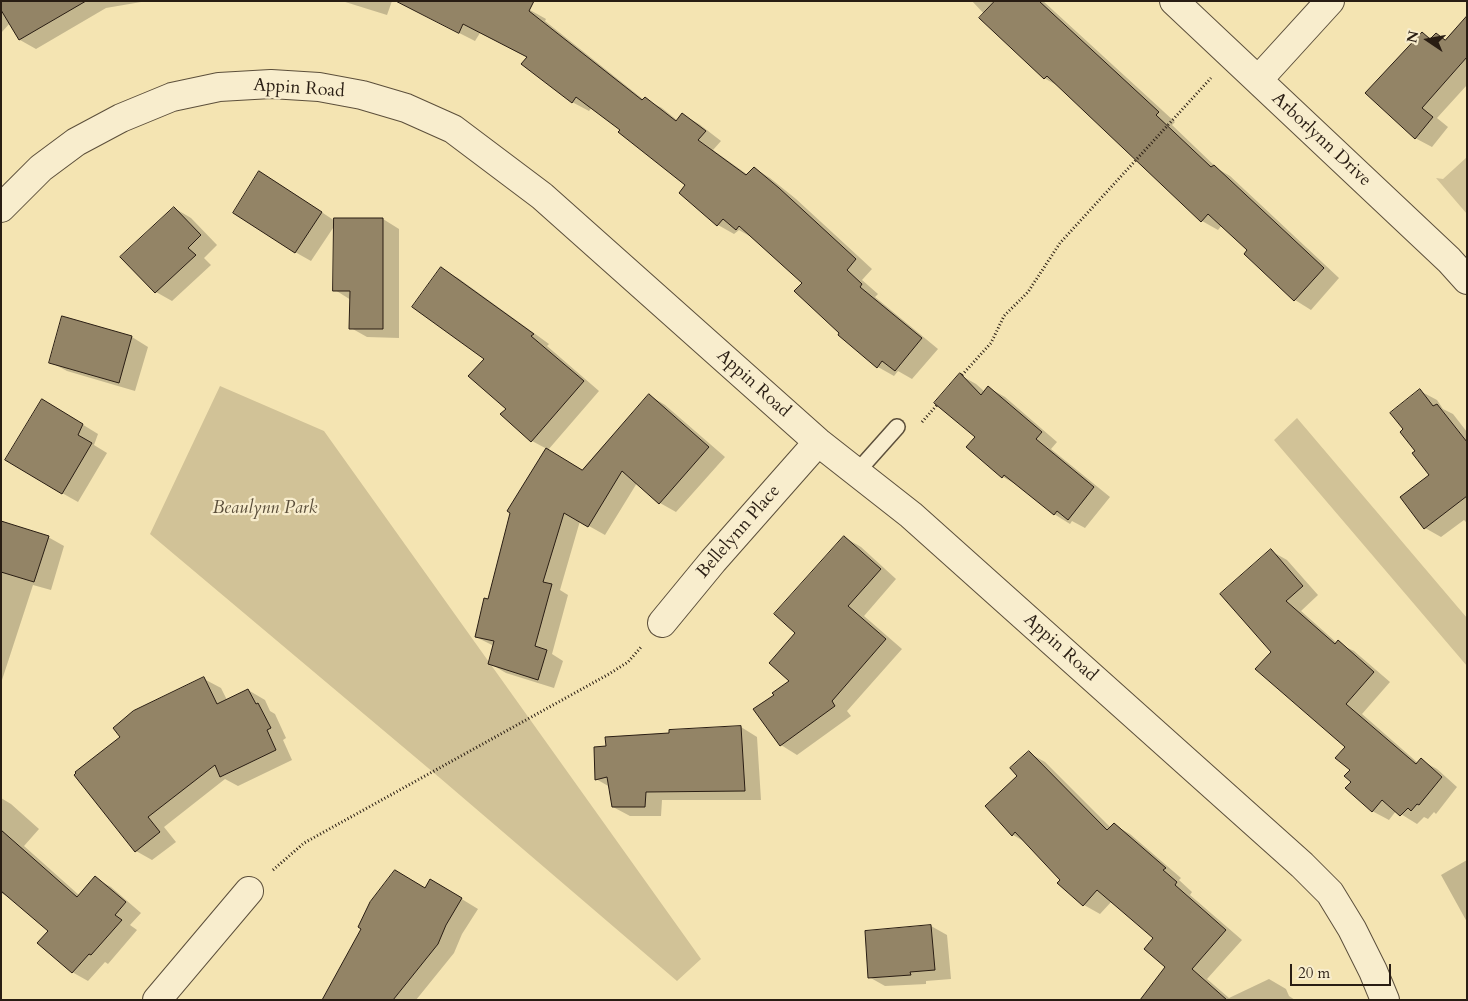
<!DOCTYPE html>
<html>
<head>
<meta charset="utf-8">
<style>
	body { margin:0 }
	#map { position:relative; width:1468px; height:1001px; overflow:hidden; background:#f4e4b2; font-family:Cardo,serif }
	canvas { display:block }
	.frame { position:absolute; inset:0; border:2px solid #291d13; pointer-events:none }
	.north { position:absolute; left:1403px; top:15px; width:50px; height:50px; -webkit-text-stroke:4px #f8edcd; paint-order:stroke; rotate:282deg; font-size:14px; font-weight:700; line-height:20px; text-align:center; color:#291d13 }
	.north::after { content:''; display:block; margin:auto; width:18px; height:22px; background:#291d13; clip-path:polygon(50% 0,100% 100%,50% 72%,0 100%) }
	.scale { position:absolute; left:1290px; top:964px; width:101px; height:22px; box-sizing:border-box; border:2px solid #291d13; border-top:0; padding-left:6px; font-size:15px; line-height:18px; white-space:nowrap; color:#291d13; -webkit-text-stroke:4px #f8edcd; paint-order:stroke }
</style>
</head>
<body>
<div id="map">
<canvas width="1468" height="1001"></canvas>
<div class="frame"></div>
<div class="north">N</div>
<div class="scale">20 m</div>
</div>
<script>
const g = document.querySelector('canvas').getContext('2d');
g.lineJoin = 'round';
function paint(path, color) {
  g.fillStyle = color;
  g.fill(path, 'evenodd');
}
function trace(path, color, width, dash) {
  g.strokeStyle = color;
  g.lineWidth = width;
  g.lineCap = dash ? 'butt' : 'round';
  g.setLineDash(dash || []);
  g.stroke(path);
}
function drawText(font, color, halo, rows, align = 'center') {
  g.font = font + ' Cardo,serif';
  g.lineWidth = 4.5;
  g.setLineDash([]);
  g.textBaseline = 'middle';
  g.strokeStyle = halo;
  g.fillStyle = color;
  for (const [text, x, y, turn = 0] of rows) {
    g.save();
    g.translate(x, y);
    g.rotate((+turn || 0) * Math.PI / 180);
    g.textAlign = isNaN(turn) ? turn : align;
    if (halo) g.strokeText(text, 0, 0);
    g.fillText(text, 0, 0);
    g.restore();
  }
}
paint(new Path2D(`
	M 1467,157 L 1467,214 L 1436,178 L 1443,179 Z
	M 220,386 L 324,431 L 701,959 L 677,981 L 440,778 L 150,534 Z
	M 1297,418 L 1467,618 L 1467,666 L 1274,440 Z`), '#d1c297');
paint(new Path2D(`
	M 1,1 L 147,1 L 106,8 L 36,49 L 20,40 L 10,23 L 1,33 Z
	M 342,1 L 392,1 L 387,15 Z
	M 396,1 L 514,1 L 546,19 L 545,21 L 644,100 L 645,99 L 662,108 L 678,121 L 683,115 L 699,124 L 721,141 L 713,150 L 748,175 L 754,168 L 770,178 L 796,199 L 872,269 L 862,280 L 878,294 L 875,297 L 938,349 L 912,379 L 898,371 L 894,376 L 878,367 L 841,333 L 803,283 L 753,238 L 739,230 L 734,234 L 718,225 L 680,193 L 687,185 L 622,130 L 592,107 L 589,111 L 572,102 L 528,57 L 480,33 L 475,41 Z
	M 972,1 L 1043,1 L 1175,122 L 1172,125 L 1218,169 L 1230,176 L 1339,278 L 1311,310 L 1295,300 L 1246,254 L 1249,250 L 1222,225 L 1218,230 L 1202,221 L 1060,87 L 1044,78 Z
	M 1467,17 L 1467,85 L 1437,118 L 1448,127 L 1432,147 L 1415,138 L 1422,33 L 1432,39 L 1436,35 L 1446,40 Z
	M 276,182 L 335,221 L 335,219 L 383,219 L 399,229 L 399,338 L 367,337 L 351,328 L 351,300 L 335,290 L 335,225 L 311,261 L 295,252 Z
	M 174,208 L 191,218 L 217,245 L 204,258 L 211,265 L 172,301 L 156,292 Z
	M 441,269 L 458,278 L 549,344 L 547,346 L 599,391 L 548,450 L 583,471 L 649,395 L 665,405 L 725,457 L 676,512 L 660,503 L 637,483 L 605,535 L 580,521 L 560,590 L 568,595 L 552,654 L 563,661 L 554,688 L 506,673 L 489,663 L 494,646 L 476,637 L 547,449 L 532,441 L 507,409 L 486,359 Z
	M 63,318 L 132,337 L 148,347 L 135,391 L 67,371 L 50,362 Z
	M 960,375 L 976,384 L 985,392 L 989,388 L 1005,397 L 1057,442 L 1051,449 L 1110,497 L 1085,528 L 1072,521 L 1070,524 L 1054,514 L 1019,486 L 1003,477 L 976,437 Z
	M 1420,391 L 1437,400 L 1443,409 L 1453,414 L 1467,432 L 1467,523 L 1464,520 L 1441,537 L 1425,528 L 1431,475 L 1417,451 Z
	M 59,410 L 98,434 L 94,445 L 107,453 L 78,502 L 62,493 Z
	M 1,522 L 48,537 L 64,546 L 51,590 L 33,585 L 2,680 Z
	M 844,537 L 861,547 L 896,579 L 864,616 L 902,649 L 847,711 L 851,716 L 797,755 L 781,745 L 755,710 L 775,695 L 791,681 L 796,633 Z
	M 1271,551 L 1287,560 L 1318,595 L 1301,611 L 1337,643 L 1354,651 L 1390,682 L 1362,714 L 1418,763 L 1421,760 L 1437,769 L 1457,787 L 1436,814 L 1434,812 L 1428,819 L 1424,817 L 1417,824 L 1396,811 L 1389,820 L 1372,811 L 1352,781 L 1346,746 L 1272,652 Z
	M 204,679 L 221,688 L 227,700 L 248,690 L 265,700 L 270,711 L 275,714 L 286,738 L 283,740 L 292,760 L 238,786 L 225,779 L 164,827 L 176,842 L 152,860 L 136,851 L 76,775 Z
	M 741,727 L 757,737 L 761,800 L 662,800 L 661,816 L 630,816 L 613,807 L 610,787 L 596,779 L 607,747 L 670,734 Z
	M 1029,753 L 1045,762 L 1111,828 L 1114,825 L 1130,834 L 1181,878 L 1179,880 L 1192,892 L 1190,895 L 1242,940 L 1207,979 L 1229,998 L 1269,979 L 1286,989 L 1289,996 L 1295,1000 L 1151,1000 L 1167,967 L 1155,938 L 1112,901 L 1100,914 L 1084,905 L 1059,883 L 1062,880 L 1027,843 L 1013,835 L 1019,776 Z
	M 1,798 L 11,804 L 39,829 L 24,846 L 80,896 L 95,878 L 111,887 L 141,913 L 130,925 L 137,930 L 108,964 L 105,962 L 88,981 L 72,972 L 49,931 L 14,900 L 1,893 Z
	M 1467,860 L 1467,922 L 1441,875 Z
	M 426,889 L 447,890 L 478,909 L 462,934 L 454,953 L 416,1000 L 326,1000 Z
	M 931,926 L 947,935 L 951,979 L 926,981 L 926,984 L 885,986 L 869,977 Z`), '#0003');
const building = new Path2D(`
	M 1,1 L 86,1 L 19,40 L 1,10 Z
	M 396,1 L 534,1 L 529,11 L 642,100 L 645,97 L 676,121 L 682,113 L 706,131 L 698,140 L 746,175 L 754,167 L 779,188 L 856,259 L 847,270 L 862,284 L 860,287 L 922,338 L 895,371 L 882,361 L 877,368 L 838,335 L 839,333 L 794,291 L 802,283 L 739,226 L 736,230 L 723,219 L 717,226 L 679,193 L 685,185 L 618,132 L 620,130 L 576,97 L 572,103 L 521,64 L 527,57 L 463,24 L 459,33 Z
	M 995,1 L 1039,1 L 1159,112 L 1156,115 L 1211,167 L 1214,165 L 1324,268 L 1294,301 L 1244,254 L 1247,250 L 1208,214 L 1201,222 L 1047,76 L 1044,79 L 979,18 Z
	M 1467,16 L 1467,57 L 1422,108 L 1433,117 L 1415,139 L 1365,93 L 1422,32 L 1430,39 L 1436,33 L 1445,40 Z
	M 259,171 L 322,212 L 295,253 L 233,213 Z
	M 174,207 L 201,235 L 188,248 L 196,255 L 155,293 L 120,257 Z
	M 334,218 L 383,218 L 383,329 L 349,329 L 350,291 L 333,291 Z
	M 441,267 L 534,334 L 531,336 L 584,381 L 531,442 L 500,414 L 506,409 L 468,376 L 484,359 L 412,307 Z
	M 62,316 L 132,336 L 119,383 L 49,363 Z
	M 960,373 L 981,395 L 988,386 L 1042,432 L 1036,439 L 1094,487 L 1068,520 L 1057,511 L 1054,515 L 1004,475 L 1002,478 L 966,447 L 975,437 L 934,403 Z
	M 1420,389 L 1433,406 L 1437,404 L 1467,442 L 1467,496 L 1424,529 L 1400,497 L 1429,475 L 1412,453 L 1415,451 L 1400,432 L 1403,429 L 1390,413 Z
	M 649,394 L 709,447 L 659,504 L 622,471 L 588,527 L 564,513 L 543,582 L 552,584 L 535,646 L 547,650 L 538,680 L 488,664 L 494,641 L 475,637 L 484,598 L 488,599 L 510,513 L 507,511 L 546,448 L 582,470 Z
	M 42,399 L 83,424 L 78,435 L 92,443 L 62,494 L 5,460 Z
	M 1,521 L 49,536 L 34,582 L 1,572 Z
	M 844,536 L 881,569 L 848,606 L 886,639 L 832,701 L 835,706 L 780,746 L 753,709 L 774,695 L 772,693 L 789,681 L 769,663 L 795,633 L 774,614 Z
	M 1271,549 L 1303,586 L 1286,601 L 1335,644 L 1338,640 L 1374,672 L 1346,704 L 1416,764 L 1421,758 L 1442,777 L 1419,805 L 1417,804 L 1411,811 L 1408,808 L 1400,816 L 1382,800 L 1372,812 L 1345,788 L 1351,782 L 1344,776 L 1350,770 L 1335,758 L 1345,747 L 1255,669 L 1271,652 L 1220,594 Z
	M 204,677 L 217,704 L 248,689 L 256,704 L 258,703 L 271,728 L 267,730 L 276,750 L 220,777 L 215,765 L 148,817 L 160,832 L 135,852 L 74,775 L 76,773 L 75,772 L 120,737 L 113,728 L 133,711 Z
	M 741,726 L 745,791 L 646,792 L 645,807 L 612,807 L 607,777 L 595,780 L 594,747 L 606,746 L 605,737 L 669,733 L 669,730 Z
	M 1029,751 L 1107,830 L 1114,823 L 1166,868 L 1163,870 L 1177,882 L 1175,885 L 1226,930 L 1192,969 L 1227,1000 L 1140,1000 L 1165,967 L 1144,949 L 1153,938 L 1097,890 L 1083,906 L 1057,883 L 1060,880 L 1015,832 L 1012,836 L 985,806 L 1017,776 L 1010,768 Z
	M 1,830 L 77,897 L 95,876 L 126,902 L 115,915 L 122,920 L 91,955 L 89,954 L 72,973 L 37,943 L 48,931 L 1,891 Z
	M 395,870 L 425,888 L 430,879 L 462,898 L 446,925 L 438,944 L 393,1000 L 322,1000 L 361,929 L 358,927 L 370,902 Z
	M 931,925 L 935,970 L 910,972 L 911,975 L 868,978 L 865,931 Z`);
paint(building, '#938466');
trace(building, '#291d13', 1);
const lane = new Path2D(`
	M 856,473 L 897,427`);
const street = new Path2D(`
	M 1174,1 L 1449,260 L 1467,280
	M 1258,80 L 1330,1
	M 1,208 L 41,168 L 76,142 L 121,118 L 172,97 L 219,87 L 271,84 L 319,87 L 362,95 L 406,108 L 453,129 L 542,196 L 818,442 L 911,515 L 1302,865 L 1330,893 L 1352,929 L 1373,971 L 1385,1000
	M 662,623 L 713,561 L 818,442
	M 157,1000 L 249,891`);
trace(lane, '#5c4f3b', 18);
trace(street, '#5c4f3b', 30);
trace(new Path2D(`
	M 962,375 L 991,343 L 1004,316 L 1028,292 L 1060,243 L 1211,78
	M 922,422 L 937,405
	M 273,870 L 304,843 L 609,674 L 628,662 L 642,646`), '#291d13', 3, [1, 2.5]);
trace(lane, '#f8edcd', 15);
trace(street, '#f8edcd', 28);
drawText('18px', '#291d13', '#f8edcd', [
	["Appin Road",299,89,4],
	["Arborlynn Drive",1321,140,43],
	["Appin Road",753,384,42],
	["Bellelynn Place",739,532,-49],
	["Appin Road",1060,648,42]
]);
drawText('italic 18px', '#5b4f3b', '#f8edcd', [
	["Beaulynn Park",265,509]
]);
</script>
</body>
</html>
